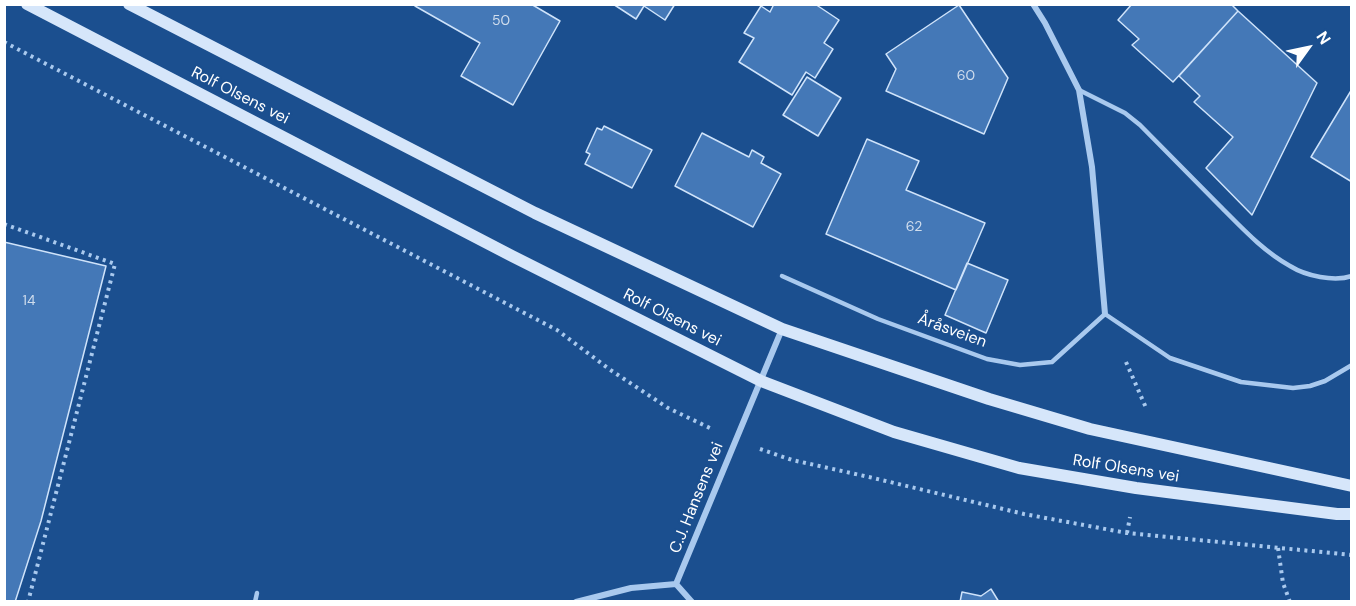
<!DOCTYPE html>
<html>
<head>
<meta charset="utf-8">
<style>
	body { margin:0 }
	#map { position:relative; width:1356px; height:606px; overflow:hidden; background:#1b4f8f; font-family:"DM Sans",sans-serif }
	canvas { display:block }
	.frame { position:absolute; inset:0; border:6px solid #fff; pointer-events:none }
	.north { position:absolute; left:1278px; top:18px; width:60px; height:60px; -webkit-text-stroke:4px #1b4f8f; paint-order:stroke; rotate:57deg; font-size:16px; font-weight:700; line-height:24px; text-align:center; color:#fff }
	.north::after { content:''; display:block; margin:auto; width:21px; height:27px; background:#fff; clip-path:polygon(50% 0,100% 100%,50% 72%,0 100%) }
</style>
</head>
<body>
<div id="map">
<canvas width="1356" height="606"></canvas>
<div class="frame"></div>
<div class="north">N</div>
</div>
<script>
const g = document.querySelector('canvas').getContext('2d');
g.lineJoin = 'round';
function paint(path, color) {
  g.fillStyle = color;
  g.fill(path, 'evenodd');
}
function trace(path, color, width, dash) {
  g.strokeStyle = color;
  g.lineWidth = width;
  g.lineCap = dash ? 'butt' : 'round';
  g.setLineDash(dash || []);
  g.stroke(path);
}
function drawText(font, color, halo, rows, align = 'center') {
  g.font = font + ' "DM Sans",sans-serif';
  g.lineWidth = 4.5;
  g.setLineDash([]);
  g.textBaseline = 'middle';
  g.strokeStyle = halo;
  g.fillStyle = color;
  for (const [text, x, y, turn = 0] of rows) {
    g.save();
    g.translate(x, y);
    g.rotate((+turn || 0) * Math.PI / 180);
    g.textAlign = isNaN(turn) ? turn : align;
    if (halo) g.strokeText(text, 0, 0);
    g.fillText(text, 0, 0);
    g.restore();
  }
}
const building = new Path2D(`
	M 415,4 L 531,4 L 560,21 L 513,105 L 461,76 L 480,43 L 415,6 Z
	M 613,4 L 675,4 L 665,20 L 644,6 L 636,19 Z
	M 774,4 L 815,4 L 839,20 L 824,43 L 833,49 L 815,78 L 806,72 L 792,95 L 739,62 L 754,38 L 744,33 L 761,6 L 770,12 Z
	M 1132,4 L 1231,4 L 1238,11 L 1173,82 L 1132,45 L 1139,39 L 1118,20 Z
	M 959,5 L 1008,78 L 984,134 L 886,91 L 896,69 L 886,54 Z
	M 1238,11 L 1317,83 L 1252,215 L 1206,168 L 1233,137 L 1194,102 L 1200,96 L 1179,76 Z
	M 807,77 L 841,98 L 818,136 L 783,115 Z
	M 1352,89 L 1352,182 L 1311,157 Z
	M 604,126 L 652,150 L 632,188 L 585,164 L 590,154 L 586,152 L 597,128 L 602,130 Z
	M 702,133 L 749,157 L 752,150 L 764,157 L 761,163 L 781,174 L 753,227 L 675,186 Z
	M 867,139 L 919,161 L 906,190 L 985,223 L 956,290 L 826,234 Z
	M 4,242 L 106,266 L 41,521 L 15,602 L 4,602 Z
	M 967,263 L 1008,280 L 986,333 L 945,315 Z
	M 991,589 L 999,602 L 960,602 L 962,592 L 981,596 Z`);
paint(building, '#4478b7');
trace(building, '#cfe3fa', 1.5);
trace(new Path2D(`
	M 4,42 L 557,330 L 609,369 L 668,408 L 712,429
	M 4,224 L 115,264 L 28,602
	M 1126,362 L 1147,410
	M 760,449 L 792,460 L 869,477 L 1024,514 L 1127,533 L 1352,555
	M 1127,533 L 1130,517
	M 1278,548 L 1283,583 L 1290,602`), '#a9c9ee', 4, [3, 4.5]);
trace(new Path2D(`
	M 1079,90 L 1125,113 L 1140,125 C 1167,152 1193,179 1220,206 C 1242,228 1263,251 1290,266 C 1306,276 1334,282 1352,276
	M 782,276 L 878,319 L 987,359 L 1020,365 L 1052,362 L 1105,314 L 1170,358 L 1241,382 L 1293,388 L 1310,386 L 1325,381 L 1352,365
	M 255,602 L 257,593`), '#a9c9ee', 4.5);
trace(new Path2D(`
	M 1033,4 L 1045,23 L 1079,90 L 1092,167 L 1105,314
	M 676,584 L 782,329
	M 676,584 L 692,602
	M 576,602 L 631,588 L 676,584`), '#a9c9ee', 6);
trace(new Path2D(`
	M 27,4 L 512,256 L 761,381 L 894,432 L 1019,468 L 1136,488 L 1337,514 L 1352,514
	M 129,4 L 535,213 L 782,329 L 989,399 L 1090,429 L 1352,486`), '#d6e6fa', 12);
drawText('14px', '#d0dded', null, [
	["50",501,21],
	["60",966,76],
	["62",914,227],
	["14",29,301]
]);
drawText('16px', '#fff', '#1b4f8f', [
	["Rolf Olsens vei",240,96,27],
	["Rolf Olsens vei",672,318,27],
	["Åråsveien",952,331,20],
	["Rolf Olsens vei",1126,469,9],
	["C.J. Hansens vei",697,498,-68]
]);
</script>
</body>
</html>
